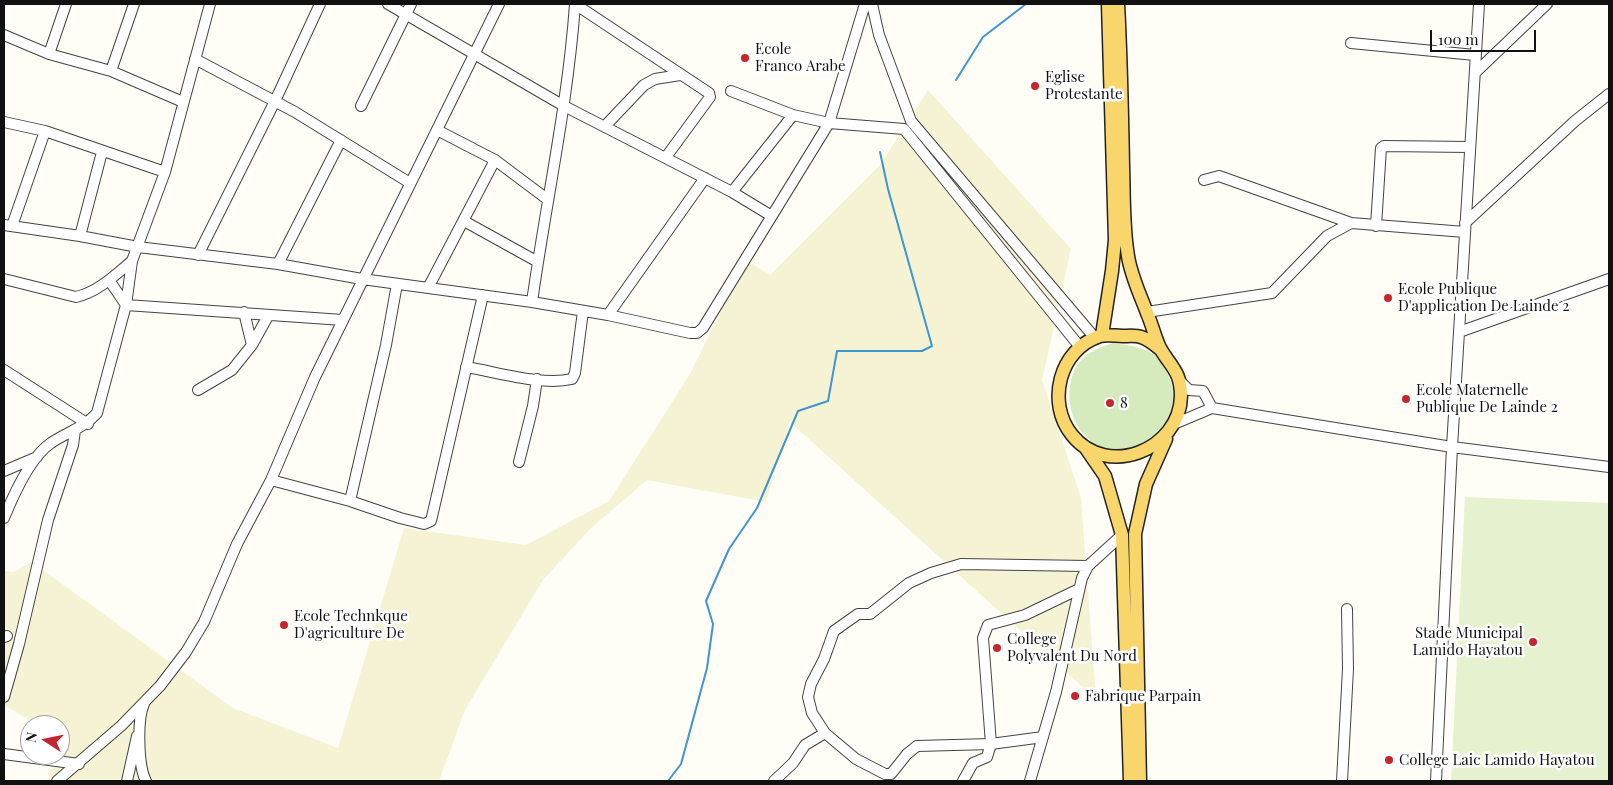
<!DOCTYPE html>
<html>
<head>
<meta charset="utf-8">
<style>
	body { margin:0 }
	#map { position:relative; width:1613px; height:785px; overflow:hidden; background:#fffdf5; font-family:"Playfair Display",serif }
	canvas { display:block }
	.frame { position:absolute; inset:0; border:5px solid #111; pointer-events:none }
	.north { position:absolute; left:20px; top:715px; width:50px; height:50px; box-sizing:border-box; background:#fff; border:1px solid #a0a0a0; border-radius:50%; rotate:281deg; font-size:14px; font-weight:700; line-height:20px; text-align:center; color:#111 }
	.north::after { content:''; display:block; margin:auto; width:18px; height:22px; background:#c4262e; clip-path:polygon(50% 0,100% 100%,50% 72%,0 100%) }
	.scale { position:absolute; left:1430px; top:30px; width:106px; height:22px; box-sizing:border-box; border:2px solid #111; border-top:0; padding-left:6px; font-size:15px; line-height:18px; white-space:nowrap; color:#111; -webkit-text-stroke:4px #fff; paint-order:stroke }
</style>
</head>
<body>
<div id="map">
<canvas width="1613" height="785"></canvas>
<div class="frame"></div>
<div class="north">N</div>
<div class="scale">100 m</div>
</div>
<script>
const g = document.querySelector('canvas').getContext('2d');
g.lineJoin = 'round';
function paint(path, color) {
  g.fillStyle = color;
  g.fill(path, 'evenodd');
}
function trace(path, color, width, dash) {
  g.strokeStyle = color;
  g.lineWidth = width;
  g.lineCap = dash ? 'butt' : 'round';
  g.setLineDash(dash || []);
  g.stroke(path);
}
function drawText(font, color, halo, rows, align = 'center') {
  g.font = font + ' "Playfair Display",serif';
  g.lineWidth = 5;
  g.setLineDash([]);
  g.textBaseline = 'middle';
  g.strokeStyle = halo;
  g.fillStyle = color;
  for (const [text, x, y, turn = 0] of rows) {
    g.save();
    g.translate(x, y);
    g.rotate((+turn || 0) * Math.PI / 180);
    g.textAlign = isNaN(turn) ? turn : align;
    if (halo) g.strokeText(text, 0, 0);
    g.fillText(text, 0, 0);
    g.restore();
  }
}
paint(new Path2D(`
	M 928,90 L 1071,249 L 1042,380 L 1081,498 L 1096,699 L 790,422 L 766,502 L 647,480 L 590,529 L 543,580 L 465,710 L 439,781 L 48,781 L 55,755 L 60,755 L 60,725 L 38,725 L 4,705 L 4,571 L 14,572 L 32,562 L 233,708 L 338,748 L 404,528 L 526,545 L 609,501 L 690,374 L 746,260 L 770,275 L 880,165 Z`), '#f6f3d4');
paint(new Path2D(`
	M 1113,343 C 1125,345 1139,346 1150,352 C 1166,362 1178,391 1173,410 C 1172,414 1168,419 1166,423 C 1160,433 1147,443 1136,446 C 1129,448 1118,452 1110,450 C 1074,442 1060,398 1076,367 C 1083,354 1100,347 1113,343 Z`), '#d5ebbd');
paint(new Path2D(`
	M 1465,497 L 1609,503 L 1609,781 L 1451,781 Z`), '#e6f2cf');
trace(new Path2D(`
	M 956,80 L 983,37 L 1026,4
	M 668,781 L 681,764 L 707,668 L 713,624 L 706,601 L 729,549 L 757,508 L 798,411 L 828,401 L 837,351 L 922,351 L 932,346 L 888,189 L 880,152`), '#3f96cf', 2);
const minor = new Path2D(`
	M 388,4 L 564,106 L 732,192 L 793,115
	M 575,4 L 709,93 L 710,97 L 666,157
	M 872,4 L 879,35 L 911,121 L 1095,338
	M 4,35 L 49,54 L 111,71 L 183,102
	M 1351,43 L 1475,55
	M 49,54 L 66,4
	M 195,59 L 295,112 L 410,183
	M 111,71 L 134,4
	M 1475,73 L 1547,4
	M 731,91 L 793,115 L 829,123 L 904,129 L 1080,347
	M 361,106 L 411,4
	M 4,122 L 45,131 L 165,172
	M 606,125 L 644,85 L 655,79 L 680,75
	M 437,130 L 495,160 L 547,199
	M 1204,180 L 1219,176 L 1351,223
	M 732,192 L 770,215
	M 464,221 L 538,262
	M 1465,223 L 1575,121 L 1609,94
	M 4,225 L 80,236 L 138,247 L 278,264 L 362,279 L 532,302 L 608,315 L 690,333 L 697,333 L 703,328 L 829,123 L 865,4
	M 12,226 L 45,131
	M 1376,226 L 1381,148 L 1384,146 L 1470,147
	M 80,236 L 102,152
	M 198,255 L 275,101 L 320,4
	M 278,264 L 341,140
	M 4,279 L 76,297 C 98,292 115,275 132,261
	M 109,280 L 126,305 L 343,320
	M 428,288 L 495,160
	M 532,302 C 546,202 568,104 575,4
	M 244,312 L 252,345
	M 1147,312 L 1272,293 L 1327,236 L 1351,223 L 1465,232
	M 608,315 L 705,178
	M 1459,332 L 1609,279
	M 466,367 C 497,372 542,386 572,379 L 575,373 L 583,311
	M 4,370 L 88,424
	M 1179,380 L 1189,390 L 1203,391 L 1212,408
	M 198,390 L 232,370 L 252,345 L 268,316
	M 1174,424 L 1212,408 L 1452,447 L 1609,467
	M 519,462 L 533,406 L 537,379
	M 4,471 L 37,457
	M 271,480 L 350,501 L 400,518 L 424,524 L 431,521 L 483,295
	M 350,501 L 386,345 L 397,284
	M 4,518 C 13,496 31,456 51,443 C 67,432 84,428 97,413 L 126,305 L 132,261 L 165,172 L 210,4
	M 4,637 L 7,636
	M 4,697 L 19,644 L 48,520 L 73,445 L 75,430
	M 144,704 C 137,719 138,766 146,781
	M 1043,737 L 991,744 L 917,746 L 907,754 L 891,774 L 885,774 L 856,759 L 825,733 L 812,713 L 808,697 L 811,684 L 824,659 L 834,631 L 858,614 L 870,614 L 909,583 L 931,573 L 961,564 L 1088,566
	M 4,754 L 79,764
	M 57,781 L 121,726 L 160,686 L 186,652 L 204,622 L 237,544 L 271,480 L 315,377 L 499,4
	M 127,781 L 137,736
	M 774,781 L 793,763 L 805,745 L 825,733
	M 963,781 L 973,763 L 987,757 L 991,744 L 983,638 L 988,625 L 1025,615 L 1079,589
	M 1030,781 L 1056,692 L 1082,578 L 1088,566 L 1122,535
	M 1342,781 L 1348,669 L 1347,609
	M 1436,781 L 1452,447 L 1479,4`);
const major = new Path2D(`
	M 1118,4 C 1121,58 1122,112 1123,166 C 1124,196 1123,227 1128,256 C 1131,276 1140,294 1147,313 C 1152,324 1155,338 1160,348 C 1170,366 1181,371 1181,396 C 1180,450 1107,479 1072,435 C 1046,403 1059,349 1100,336 C 1107,334 1115,336 1122,336 C 1128,336 1136,335 1141,337 C 1148,339 1155,345 1160,349
	M 1102,335 L 1112,271 L 1115,240 L 1108,4
	M 1085,447 L 1105,476 L 1122,535 L 1130,781
	M 1140,781 L 1135,534 L 1146,484 L 1166,439`);
trace(minor, '#444', 12);
trace(major, '#222', 15);
trace(minor, '#fff', 10);
trace(major, '#f9d66b', 12);
for (const [x, y, r, color] of [
	[745,58,5,"#c4262e"],
	[1035,86,5,"#c4262e"],
	[1388,298,5,"#c4262e"],
	[1406,399,5,"#c4262e"],
	[1110,403,5,"#c4262e"],
	[284,625,5,"#c4262e"],
	[1533,642,5,"#c4262e"],
	[997,648,5,"#c4262e"],
	[1075,696,5,"#c4262e"],
	[1389,760,5,"#c4262e"]
]) {
  const dot = new Path2D();
  dot.arc(x, y, r, 0, 2 * Math.PI);
  g.fillStyle = color;
  g.fill(dot);
  trace(dot, '#fff', 2);
}
drawText('15px', '#111', '#fff', [
	["Ecole",755,49],
	["Franco Arabe",755,66],
	["Eglise",1045,77],
	["Protestante",1045,94],
	["Ecole Publique",1398,289],
	["D'application De Lainde 2",1398,306],
	["Ecole Maternelle",1416,390],
	["Publique De Lainde 2",1416,407],
	["8",1120,403],
	["Ecole Technkque",294,616],
	["D'agriculture De",294,633],
	["Stade Municipal",1523,633,"right"],
	["Lamido Hayatou",1523,650,"right"],
	["College",1007,639],
	["Polyvalent Du Nord",1007,656],
	["Fabrique Parpain",1085,696],
	["College Laic Lamido Hayatou",1399,760]
], 'left');
</script>
</body>
</html>
